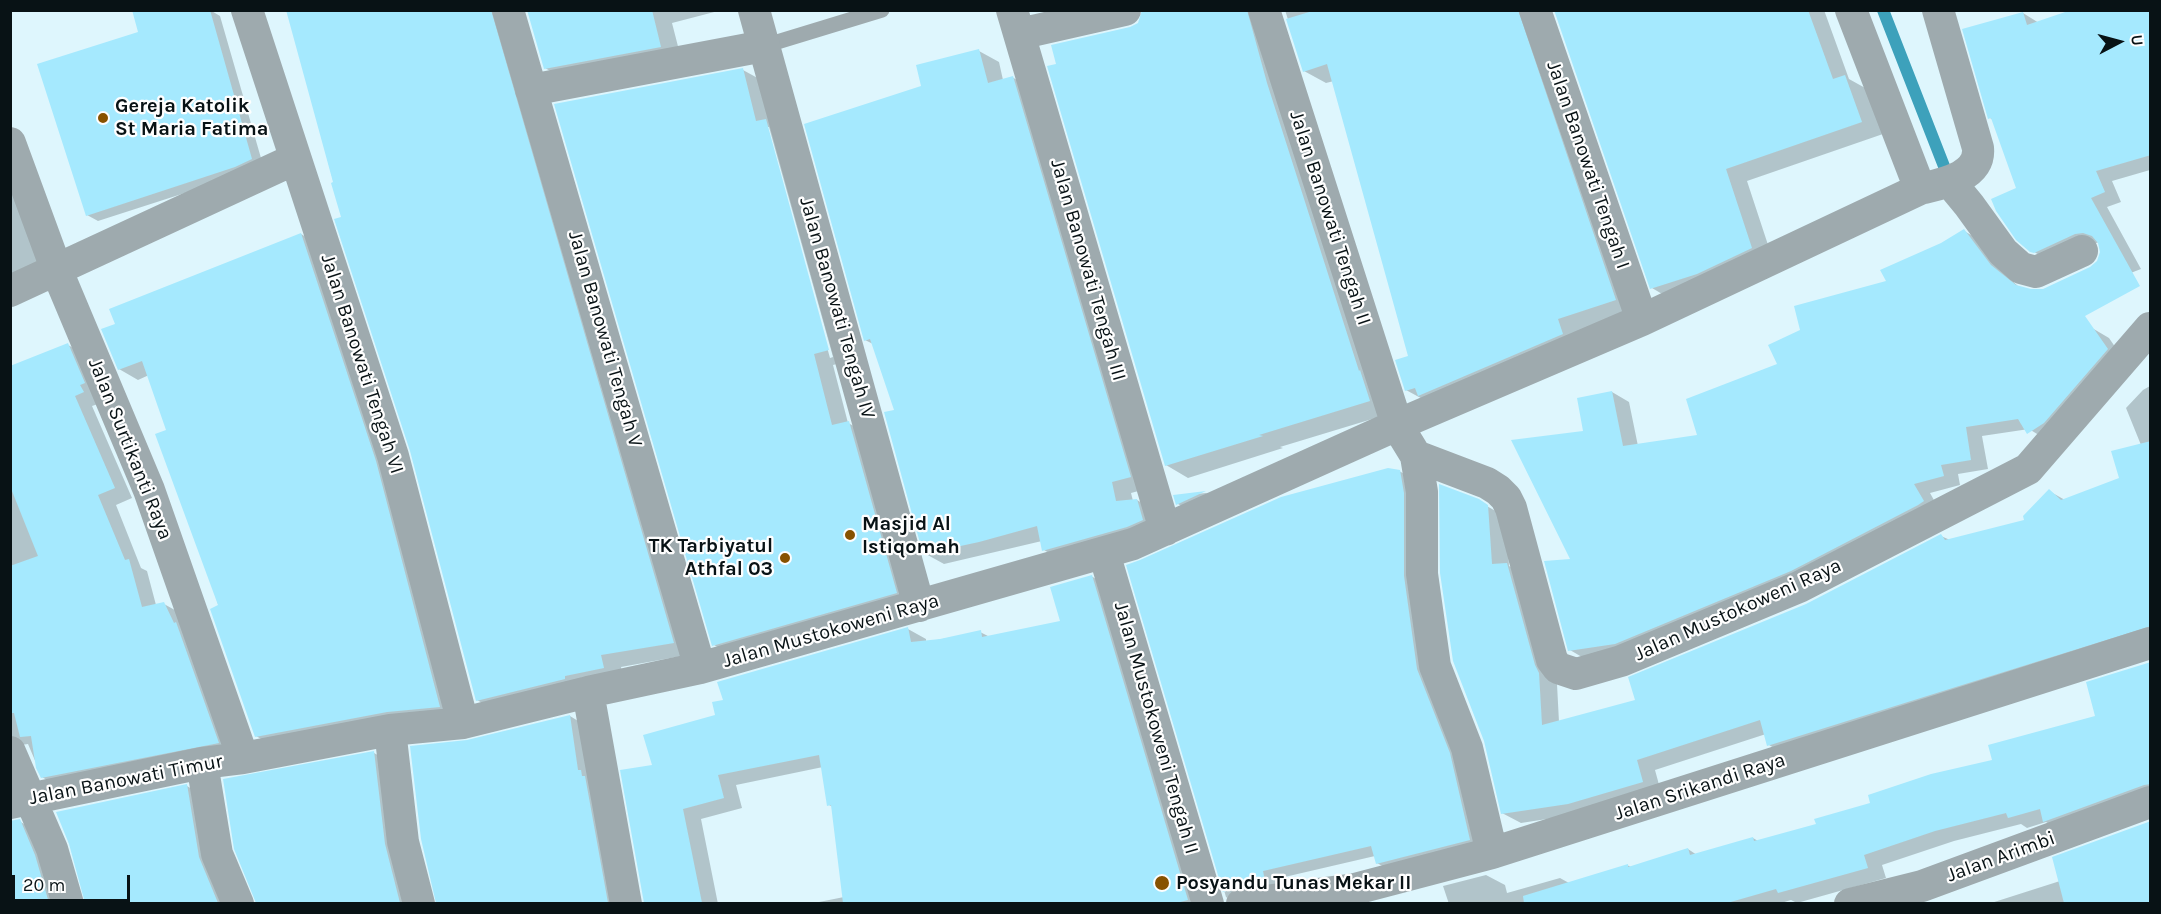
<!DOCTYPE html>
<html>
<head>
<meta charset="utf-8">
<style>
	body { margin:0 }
	#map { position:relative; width:2161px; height:914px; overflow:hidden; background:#def6fd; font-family:Karla,sans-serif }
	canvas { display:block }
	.frame { position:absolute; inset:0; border:12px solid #081215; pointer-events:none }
	.north { position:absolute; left:2089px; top:12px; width:60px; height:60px; -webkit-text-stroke:4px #fefefe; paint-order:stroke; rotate:84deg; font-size:16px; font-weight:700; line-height:24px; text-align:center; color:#081215 }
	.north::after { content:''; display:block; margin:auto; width:21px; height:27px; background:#081215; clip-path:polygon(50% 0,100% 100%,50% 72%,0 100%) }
	.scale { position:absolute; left:12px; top:875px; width:118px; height:27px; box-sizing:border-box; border:3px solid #081215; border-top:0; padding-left:8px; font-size:18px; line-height:21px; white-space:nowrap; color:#081215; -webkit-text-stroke:4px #fefefe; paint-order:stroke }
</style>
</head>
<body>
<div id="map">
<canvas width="2161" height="914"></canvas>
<div class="frame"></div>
<div class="north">U</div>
<div class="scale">20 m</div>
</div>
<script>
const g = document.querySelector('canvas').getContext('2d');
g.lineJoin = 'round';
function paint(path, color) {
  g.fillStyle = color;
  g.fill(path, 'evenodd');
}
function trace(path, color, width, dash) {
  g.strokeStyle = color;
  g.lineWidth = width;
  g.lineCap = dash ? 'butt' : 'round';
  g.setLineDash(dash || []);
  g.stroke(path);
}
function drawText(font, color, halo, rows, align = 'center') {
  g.font = font + ' Karla,sans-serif';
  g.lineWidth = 4.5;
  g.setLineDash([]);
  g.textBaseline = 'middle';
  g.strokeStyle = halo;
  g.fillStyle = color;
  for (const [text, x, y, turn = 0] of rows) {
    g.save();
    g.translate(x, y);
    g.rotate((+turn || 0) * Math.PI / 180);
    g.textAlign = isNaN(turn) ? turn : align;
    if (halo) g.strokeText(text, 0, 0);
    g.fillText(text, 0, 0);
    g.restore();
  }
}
paint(new Path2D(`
	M 210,10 L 220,16 L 263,165 L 247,173 L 98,221 L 87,215 Z
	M 288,10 L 514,10 L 693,654 L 621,667 L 624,680 L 498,712 L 477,700 L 412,451 L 343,218 Z
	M 528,10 L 722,10 L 672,23 L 681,58 L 566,80 L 545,68 Z
	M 1144,10 L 1272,10 L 1392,413 L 1280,447 L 1283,448 L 1188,478 L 1166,465 L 1058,65 L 1139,24 Z
	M 1285,10 L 1543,10 L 1637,313 L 1428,402 L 1406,390 L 1409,357 L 1334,81 L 1326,83 L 1304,71 Z
	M 1556,10 L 1824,10 L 1849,79 L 1867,89 L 1883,134 L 1747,181 L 1772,257 L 1674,301 L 1652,288 Z
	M 2150,10 L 2150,170 L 2112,181 L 2121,202 L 2107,207 L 2141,269 L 2019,316 L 2092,328 L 2109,338 L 2124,360 L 2042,437 L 2029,429 L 1982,436 L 1988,469 L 1958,474 L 1960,485 L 1930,493 L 1940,511 L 1587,660 L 1570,650 L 1573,560 L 1585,433 L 1612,392 L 1629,402 L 1638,446 L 1699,437 L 1779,365 L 1802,331 L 1888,282 L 1964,231 L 1982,241 L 2008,277 L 2019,287 L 2031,291 L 2044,290 L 2090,269 L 2098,263 L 2101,253 L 2099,242 L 2049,261 L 2031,250 L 2018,189 L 1993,120 L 1990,118 L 2023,13 L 2039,23 Z
	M 979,51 L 999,62 L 1003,80 L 1012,77 L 1032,89 L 1150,488 L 1131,493 L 1133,501 L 1137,500 L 1157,512 L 1162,531 L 1064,562 L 1044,550 L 1042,541 L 944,564 L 924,553 L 896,411 L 873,344 L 865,340 L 923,87 Z
	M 743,70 L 763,81 L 849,361 L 833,365 L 848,423 L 869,434 L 916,604 L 733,656 L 714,645 ZM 766,127 L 769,127 L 833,357 L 830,358 Z
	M 10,151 L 52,272 L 12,301 L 12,307 L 10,308 Z
	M 301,234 L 319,245 L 458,717 L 275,747 L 256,736 L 168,431 L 149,375 L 138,380 L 119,369 Z
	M 68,345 L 86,355 L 101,403 L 92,406 L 132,498 L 116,505 L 141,568 L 147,571 L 156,605 L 164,604 L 182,614 L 236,753 L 60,788 L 42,777 L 28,744 L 21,745 L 10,759 L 10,368 Z
	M 2150,386 L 2150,640 L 1787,756 L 1769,745 L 1766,734 L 1655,770 L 1661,792 L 1586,813 L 1521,823 L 1502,813 L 1478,501 L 1506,517 L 1509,566 L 1525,575 L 1557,684 L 1559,722 L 1637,701 L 1807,605 L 1941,536 L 1950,540 L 2026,522 L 2049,491 L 2065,500 L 2121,479 L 2141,445 L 2126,408 L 2143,390 Z
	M 1399,471 L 1414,479 L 1484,848 L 1391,871 L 1377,863 L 1375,856 L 1276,879 L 1278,890 L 1237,904 L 1226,897 L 1128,566 Z
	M 1206,493 L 1214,497 L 1187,509 L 1178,504 L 1175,496 Z
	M 1091,576 L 1110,587 L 1203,904 L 809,904 L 844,897 L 833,807 L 829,805 L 823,767 L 736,785 L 742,808 L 701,819 L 718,904 L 645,904 L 653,767 L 717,716 L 908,629 L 926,639 L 926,642 L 980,632 L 990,637 L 1061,622 Z
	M 2150,663 L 2150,799 L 2062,832 L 2046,822 L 2027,828 L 2021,824 L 1954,841 L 1882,865 L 1886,878 L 1797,903 L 1791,900 L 1778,904 L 1449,904 L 1443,886 L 1486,875 L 1505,885 L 1507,893 L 1560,878 L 1569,883 L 1627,865 L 1631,867 L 1688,849 L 1697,855 L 1753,838 L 1758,841 L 1818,825 L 1994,761 L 2096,717 Z
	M 570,716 L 588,727 L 623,904 L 438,904 L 468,742 Z
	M 374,753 L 392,763 L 415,904 L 257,904 L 256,897 Z
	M 187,786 L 205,797 L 231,904 L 87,904 L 87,899 Z
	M 10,819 L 12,821 L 19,821 L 38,832 L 64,904 L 10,904 Z
	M 2150,823 L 2150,904 L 1988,904 L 2060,881 Z`), '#0003');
trace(new Path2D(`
	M 1883,10 L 1949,179`), '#3da1bb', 12);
paint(new Path2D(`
	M 132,10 L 210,10 L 252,159 L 235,167 L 86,216 L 37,64 L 138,32 Z
	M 286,10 L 491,10 L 674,643 L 601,655 L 604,668 L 565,676 L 565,679 L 476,701 L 410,451 L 334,219 L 341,217 L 331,183 L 333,182 Z
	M 527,10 L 652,10 L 661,47 L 544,69 Z
	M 1142,10 L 1247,10 L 1267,83 L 1359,371 L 1360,370 L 1370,401 L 1259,435 L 1263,436 L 1165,466 L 1047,66 L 1056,64 L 1051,45 L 1130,27 L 1138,23 Z
	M 1316,10 L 1518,10 L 1616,300 L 1558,319 L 1563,334 L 1418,396 L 1415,388 L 1405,391 L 1395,360 L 1408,356 L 1327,64 L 1303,72 L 1286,19 Z
	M 1554,10 L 1808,10 L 1833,79 L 1845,75 L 1862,122 L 1726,169 L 1752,248 L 1697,274 L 1650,289 Z
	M 2071,10 L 2151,10 L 2151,155 L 2096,171 L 2105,192 L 2091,198 L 2140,286 L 2085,316 L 2108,349 L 2044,423 L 2027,434 L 2018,419 L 1966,427 L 1971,460 L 1941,465 L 1944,476 L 1914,484 L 1924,501 L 1918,505 L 1920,504 L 1791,571 L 1615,644 L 1568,651 L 1544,561 L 1570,559 L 1511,440 L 1583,431 L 1577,398 L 1612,391 L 1623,446 L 1697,435 L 1686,399 L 1777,364 L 1768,345 L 1800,330 L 1794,306 L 1886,281 L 1880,270 L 1941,243 L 1964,229 L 1991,265 L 2016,285 L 2031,289 L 2043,289 L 2090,267 L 2097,261 L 2100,252 L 2098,243 L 2092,236 L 2083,233 L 2075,234 L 2034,253 L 2030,252 L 2016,240 L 1996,211 L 1991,199 L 2016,188 L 1991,118 L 1988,119 L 1962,29 L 2023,12 L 2027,25 Z
	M 979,49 L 988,83 L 1013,76 L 1131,477 L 1112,482 L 1116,501 L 1137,499 L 1143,520 L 1127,527 L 1042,551 L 1037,526 L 979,542 L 923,554 L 884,412 L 894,410 L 870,339 L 864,341 L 804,124 L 921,86 L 916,65 Z
	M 743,68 L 756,121 L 766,119 L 829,350 L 814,354 L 832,425 L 849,421 L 897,593 L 712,646 L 554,104 Z
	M 301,233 L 376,461 L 440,707 L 387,712 L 255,737 L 210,609 L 218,605 L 155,434 L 166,430 L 142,361 L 118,370 L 101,329 L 115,324 L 109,309 Z
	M 68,343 L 85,383 L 80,385 L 84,392 L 75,396 L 115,488 L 98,495 L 125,560 L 129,559 L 142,607 L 164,602 L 174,623 L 176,622 L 219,743 L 41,778 L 36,768 L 31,736 L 20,737 L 14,713 L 10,713 L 10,566 L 38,556 L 10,486 L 10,366 Z
	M 2151,441 L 2151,626 L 1767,746 L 1760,720 L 1637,760 L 1643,782 L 1568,804 L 1501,814 L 1484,741 L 1453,661 L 1440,573 L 1439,484 L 1479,499 L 1488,505 L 1492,564 L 1507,563 L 1535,665 L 1539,673 L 1542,725 L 1635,700 L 1628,677 L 1806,604 L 1941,534 L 1945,540 L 2024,520 L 2023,516 L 2049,489 L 2061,500 L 2119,478 L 2111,451 Z
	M 1388,468 L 1400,470 L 1404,493 L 1404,576 L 1417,669 L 1450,753 L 1470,840 L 1376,864 L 1371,846 L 1263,871 L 1265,881 L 1223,892 L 1126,565 L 1140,560 L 1281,497 Z
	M 1206,491 L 1176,505 L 1173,495 Z
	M 1092,575 L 1188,900 L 1176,903 L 843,903 L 831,805 L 827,806 L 819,755 L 718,775 L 724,798 L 683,809 L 702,903 L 644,903 L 620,770 L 652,765 L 643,735 L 715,715 L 712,702 L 723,700 L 717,682 L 908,627 L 911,642 L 940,639 L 981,630 L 982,637 L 1060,621 L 1050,587 Z
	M 2151,662 L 2151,784 L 2144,785 L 2043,822 L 2040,809 L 2008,818 L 2006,813 L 1935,831 L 1864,855 L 1868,868 L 1778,893 L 1776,889 L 1727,903 L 1524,903 L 1523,896 L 1628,864 L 1628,867 L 1688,848 L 1690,855 L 1753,837 L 1754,841 L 1816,824 L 1814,819 L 1870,803 L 1868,795 L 1931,774 L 1992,760 L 1988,745 L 2095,716 L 2086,682 Z
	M 570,715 L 578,770 L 581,770 L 582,776 L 585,776 L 608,903 L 436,903 L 421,839 L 410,746 L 467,740 Z
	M 374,751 L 385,844 L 400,903 L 256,903 L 234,849 L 223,779 Z
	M 187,784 L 199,857 L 218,903 L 85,903 L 69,844 L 56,812 Z
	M 20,819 L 35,855 L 49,903 L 10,903 L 10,821 Z
	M 2151,821 L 2151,903 L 2064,903 L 2052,857 Z`), '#a5e9fe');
trace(new Path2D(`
	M 764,46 L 882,10`), '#9eaaae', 15);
trace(new Path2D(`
	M 247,10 L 393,456 L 463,723
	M 508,10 L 700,668
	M 754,10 L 919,606
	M 1012,10 L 1165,530
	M 1264,10 L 1397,425 L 1416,456 L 1487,483 L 1498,490 L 1506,498 L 1511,508 L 1552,660 L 1558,668 L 1576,674 L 1621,661 L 1799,587 L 2028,469 L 2150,328
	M 1535,10 L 1642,320
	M 1851,10 L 1920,189
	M 1019,34 L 1125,10
	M 531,90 L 764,46
	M 10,143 L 57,271 L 149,490 L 243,758
	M 1950,182 L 1969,205 L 2003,252 L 2021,268 L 2036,272 L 2082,251
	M 10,291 L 295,159
	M 1416,456 L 1422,492 L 1422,574 L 1435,666 L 1467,748 L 1492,853
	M 1104,553 L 1208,904
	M 588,692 L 626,904
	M 390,730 L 403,842 L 419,904
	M 10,752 L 52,849 L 68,904
	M 202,763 L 217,854 L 238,904
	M 10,803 L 202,763 L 243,758 L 390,730 L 463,723 L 588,692 L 700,668 L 1133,544 L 1397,425 L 1642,320 L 1920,189 C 1941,184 1981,177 1978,148 L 1938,10
	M 1242,904 L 1355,889 L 1492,853 L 2150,643
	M 1850,904 L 1922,886 L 2150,802`), '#9eaaae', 32);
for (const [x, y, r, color] of [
	[103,118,6,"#875200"],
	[850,535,6,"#875200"],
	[785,558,6,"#875200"],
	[1162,883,8,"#875200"]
]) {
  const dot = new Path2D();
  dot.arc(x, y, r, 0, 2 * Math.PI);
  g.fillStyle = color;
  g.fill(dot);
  trace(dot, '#fefefe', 2);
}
drawText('bold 20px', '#081215', '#fefefe', [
	["Gereja Katolik",115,106],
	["St Maria Fatima",115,129],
	["Masjid Al",862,524],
	["Istiqomah",862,547],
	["TK Tarbiyatul",773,546,"right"],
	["Athfal 03",773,569,"right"],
	["Posyandu Tunas Mekar II",1176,883]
], 'left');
drawText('20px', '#081215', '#fefefe', [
	["Jalan Banowati Tengah I",1588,165,71],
	["Jalan Banowati Tengah II",1330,218,72],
	["Jalan Banowati Tengah III",1088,270,74],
	["Jalan Banowati Tengah IV",837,308,74],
	["Jalan Banowati Tengah V",605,339,74],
	["Jalan Banowati Tengah VI",362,364,72],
	["Jalan Surtikanti Raya",130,449,68],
	["Jalan Mustokoweni Raya",1738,610,-24],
	["Jalan Mustokoweni Raya",831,631,-16],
	["Jalan Mustokoweni Tengah II",1156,728,74],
	["Jalan Banowati Timur",126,780,-11],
	["Jalan Srikandi Raya",1700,787,-18],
	["Jalan Arimbi",2001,857,-20]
]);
</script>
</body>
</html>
